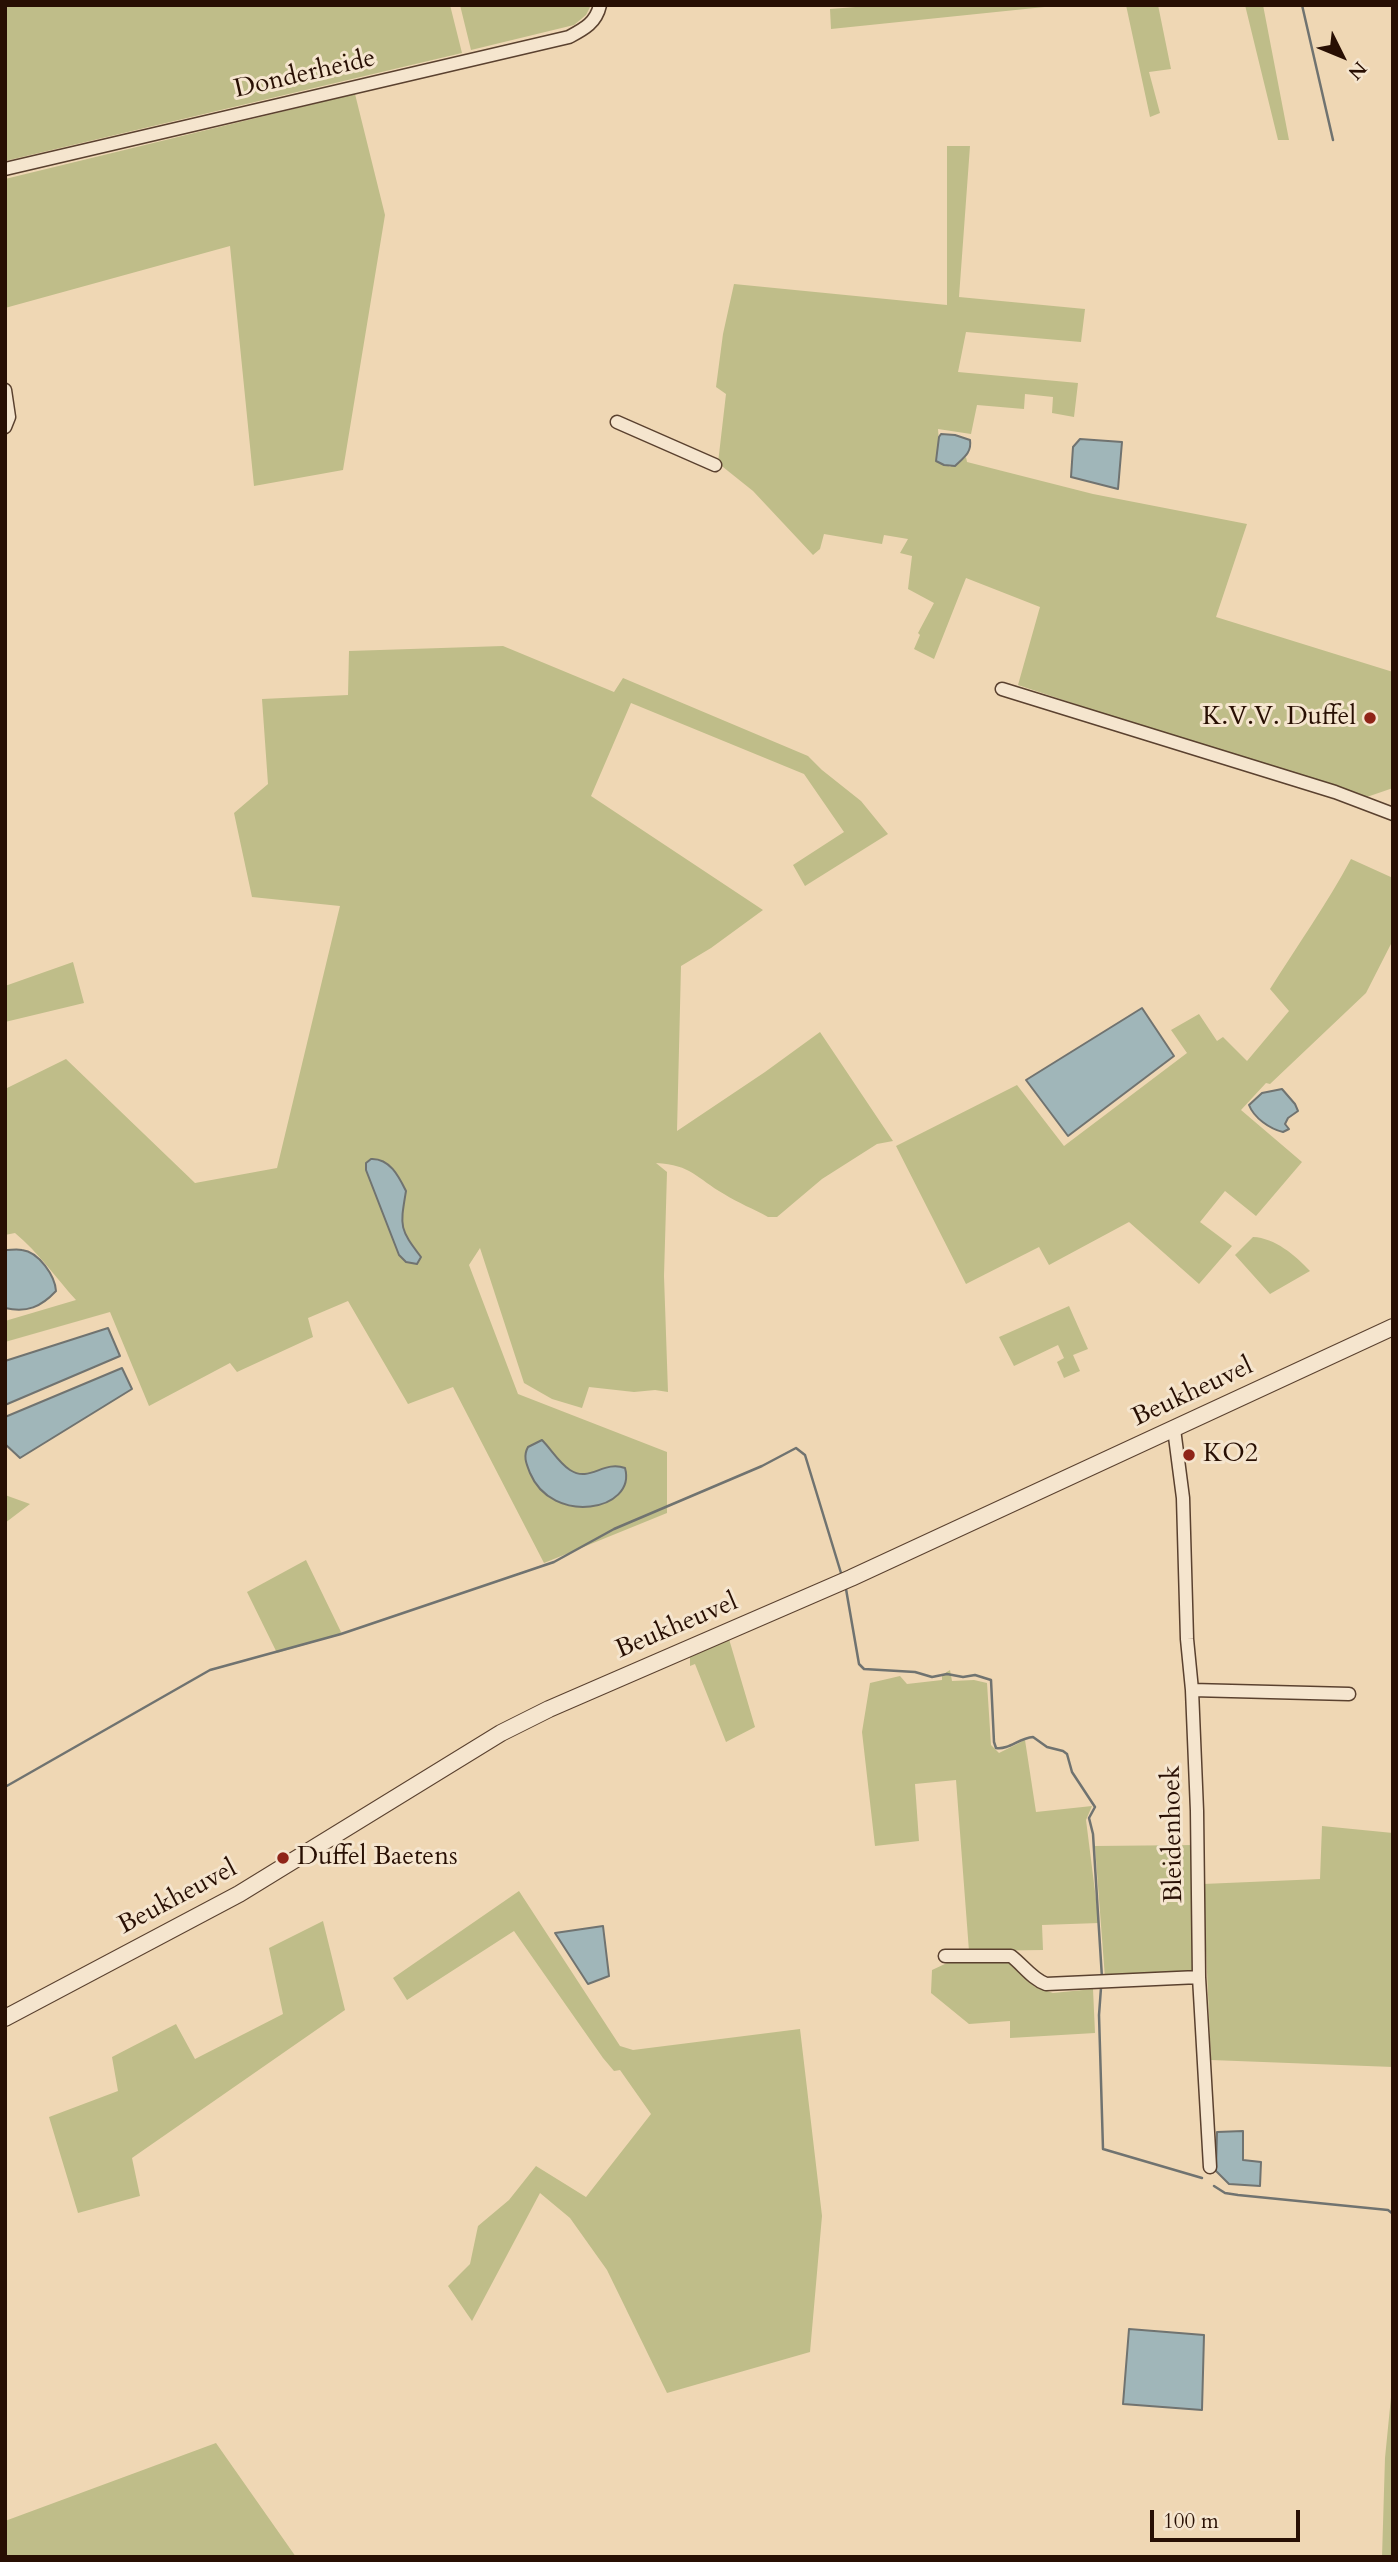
<!DOCTYPE html>
<html>
<head>
<meta charset="utf-8">
<style>
	body { margin:0 }
	#map { position:relative; width:1398px; height:2562px; overflow:hidden; background:#efd7b4; font-family:Cardo,serif }
	canvas { display:block }
	.frame { position:absolute; inset:0; border:7px solid #280f03; pointer-events:none }
	.north { position:absolute; left:1307px; top:21px; width:70px; height:70px; -webkit-text-stroke:5px #f5e5ce; paint-order:stroke; rotate:133deg; font-size:19px; font-weight:700; line-height:28px; text-align:center; color:#280f03 }
	.north::after { content:''; display:block; margin:auto; width:24px; height:32px; background:#280f03; clip-path:polygon(50% 0,100% 100%,50% 72%,0 100%) }
	.scale { position:absolute; left:1150px; top:2510px; width:150px; height:32px; box-sizing:border-box; border:4px solid #280f03; border-top:0; padding-left:9px; font-size:21px; line-height:24px; white-space:nowrap; color:#280f03; -webkit-text-stroke:5px #f5e5ce; paint-order:stroke }
</style>
</head>
<body>
<div id="map">
<canvas width="1398" height="2562"></canvas>
<div class="frame"></div>
<div class="north">N</div>
<div class="scale">100 m</div>
</div>
<script>
const g = document.querySelector('canvas').getContext('2d');
g.lineJoin = 'round';
function paint(path, color) {
  g.fillStyle = color;
  g.fill(path, 'evenodd');
}
function trace(path, color, width, dash) {
  g.strokeStyle = color;
  g.lineWidth = width;
  g.lineCap = dash ? 'butt' : 'round';
  g.setLineDash(dash || []);
  g.stroke(path);
}
function drawText(font, color, halo, rows, align = 'center') {
  g.font = font + ' Cardo,serif';
  g.lineWidth = 6;
  g.setLineDash([]);
  g.textBaseline = 'middle';
  g.strokeStyle = halo;
  g.fillStyle = color;
  for (const [text, x, y, turn = 0] of rows) {
    g.save();
    g.translate(x, y);
    g.rotate((+turn || 0) * Math.PI / 180);
    g.textAlign = isNaN(turn) ? turn : align;
    if (halo) g.strokeText(text, 0, 0);
    g.fillText(text, 0, 0);
    g.restore();
  }
}
paint(new Path2D(`
	M 5,5 L 450,5 L 462,53 L 5,161 Z
	M 460,5 L 591,5 L 586,15 L 574,25 L 471,50 Z
	M 881,5 L 1064,5 L 831,29 L 830,9 Z
	M 1126,5 L 1158,5 L 1171,69 L 1149,72 L 1160,113 L 1150,117 Z
	M 1245,5 L 1263,5 L 1289,140 L 1278,140 Z
	M 355,94 L 385,215 L 343,470 L 254,486 L 230,246 L 5,308 L 5,179 Z
	M 947,146 L 970,146 L 959,297 L 1085,309 L 1081,342 L 966,332 L 958,372 L 1078,383 L 1074,417 L 1052,413 L 1053,397 L 1025,394 L 1024,409 L 977,405 L 971,434 L 938,429 L 939,442 L 936,458 L 950,467 L 966,457 L 967,462 L 1093,494 L 1247,524 L 1216,617 L 1393,672 L 1393,788 L 1361,799 L 1018,685 L 1040,607 L 966,578 L 934,659 L 914,649 L 920,635 L 918,633 L 934,603 L 908,589 L 912,556 L 900,553 L 908,539 L 884,535 L 882,544 L 824,534 L 820,549 L 813,555 L 753,491 L 718,463 L 726,394 L 716,387 L 723,334 L 734,284 L 947,305 Z
	M 503,646 L 614,692 L 623,678 L 808,756 L 822,770 L 861,801 L 888,834 L 805,886 L 793,865 L 844,832 L 804,774 L 631,703 L 591,796 L 763,910 L 711,948 L 681,966 L 677,1131 L 765,1072 L 820,1032 L 893,1141 L 877,1144 L 822,1179 L 777,1217 L 768,1217 C 754,1209 738,1203 724,1194 C 696,1178 692,1165 656,1163 L 667,1172 L 664,1276 L 668,1392 L 655,1390 L 634,1392 L 589,1387 L 582,1408 L 552,1399 L 524,1383 L 480,1248 L 469,1265 L 518,1394 L 667,1452 L 667,1513 L 544,1563 L 453,1387 L 408,1404 L 348,1301 L 308,1318 L 313,1337 L 237,1372 L 230,1363 L 149,1406 L 110,1312 L 5,1342 L 5,1321 L 76,1300 C 56,1278 39,1253 15,1233 L 5,1235 L 5,1089 L 66,1059 L 195,1183 L 277,1168 L 340,906 L 252,897 L 234,813 L 268,784 L 262,699 L 348,695 L 349,651 Z
	M 1351,859 L 1393,878 L 1393,940 L 1366,993 L 1270,1084 L 1266,1083 L 1241,1110 L 1302,1162 L 1256,1216 L 1225,1191 L 1200,1222 L 1232,1246 L 1199,1284 L 1129,1222 L 1049,1265 L 1039,1247 L 966,1284 L 896,1146 L 1017,1085 L 1064,1146 L 1187,1053 L 1171,1030 L 1199,1014 L 1217,1041 L 1223,1037 L 1247,1061 L 1289,1011 L 1270,989 C 1297,946 1327,904 1351,859 Z
	M 73,962 L 84,1003 L 5,1022 L 5,986 Z
	M 1253,1237 C 1275,1238 1295,1255 1310,1271 L 1270,1294 L 1235,1255 Z
	M 1069,1306 L 1088,1349 L 1073,1355 L 1080,1371 L 1064,1378 L 1057,1362 L 1064,1358 L 1058,1345 L 1014,1366 L 999,1337 Z
	M 5,1495 L 30,1504 L 5,1523 Z
	M 306,1560 L 342,1634 L 277,1653 L 247,1592 Z
	M 729,1639 L 755,1727 L 726,1742 L 695,1664 L 690,1666 L 690,1655 Z
	M 950,1670 L 952,1681 L 974,1680 L 987,1683 L 991,1745 L 999,1753 L 1025,1740 L 1036,1812 L 1092,1806 L 1086,1820 L 1099,1923 L 1042,1925 L 1043,1950 L 969,1951 L 956,1780 L 915,1784 L 919,1841 L 875,1846 L 862,1732 L 870,1683 L 900,1676 L 907,1684 L 942,1680 L 942,1675 Z
	M 1322,1826 L 1393,1833 L 1393,2067 L 1211,2060 L 1203,1884 L 1320,1879 Z
	M 1196,1845 L 1196,1968 L 1189,1974 L 1105,1978 L 1095,1846 Z
	M 519,1891 L 620,2046 L 633,2050 L 800,2029 L 822,2216 L 810,2352 L 667,2393 L 607,2270 L 570,2218 L 540,2193 L 472,2321 L 448,2286 L 470,2264 L 478,2226 L 509,2200 L 536,2166 L 586,2197 L 651,2114 L 620,2070 L 614,2071 L 603,2058 L 514,1931 L 407,2000 L 393,1978 Z
	M 323,1921 L 345,2010 L 132,2158 L 140,2196 L 78,2213 L 49,2117 L 118,2091 L 112,2057 L 176,2024 L 195,2059 L 283,2014 L 269,1948 Z
	M 988,1959 L 1011,1961 L 1035,1987 L 1053,1993 L 1093,1989 L 1095,2033 L 1010,2038 L 1010,2021 L 969,2024 L 931,1993 L 932,1970 L 947,1963 Z
	M 1393,2377 L 1393,2557 L 1382,2557 L 1385,2458 Z
	M 216,2443 L 296,2557 L 5,2557 L 5,2521 Z`), '#bfbd89');
const water = new Path2D(`
	M 941,434 L 955,435 L 970,440 C 972,453 963,458 955,466 L 944,465 L 936,461 L 939,437 Z
	M 1080,439 L 1122,442 L 1118,489 L 1071,477 L 1073,447 Z
	M 1142,1008 L 1174,1056 L 1068,1136 L 1026,1080 Z
	M 1282,1089 L 1295,1104 L 1298,1111 L 1288,1118 L 1285,1124 L 1289,1129 L 1283,1132 C 1270,1129 1254,1118 1249,1105 L 1262,1093 Z
	M 371,1159 C 390,1158 399,1177 406,1191 C 400,1227 399,1228 421,1257 L 417,1264 L 406,1262 L 399,1255 L 366,1170 L 366,1163 Z
	M 5,1250 C 11,1250 17,1249 22,1250 C 39,1252 55,1276 56,1291 C 41,1307 27,1313 5,1308 Z
	M 108,1328 L 120,1356 L 5,1405 L 5,1361 Z
	M 122,1368 L 132,1389 L 20,1458 L 5,1444 L 5,1417 Z
	M 542,1440 C 551,1449 559,1463 570,1470 C 590,1483 603,1460 625,1468 C 637,1511 552,1526 530,1473 C 526,1463 523,1456 528,1447 Z
	M 603,1926 L 609,1976 L 588,1984 L 555,1933 Z
	M 1243,2131 L 1243,2160 L 1261,2162 L 1260,2186 L 1229,2184 L 1216,2171 L 1217,2132 Z
	M 1129,2329 L 1204,2335 L 1202,2410 L 1123,2404 Z`);
paint(water, '#a0b6b9');
trace(water, '#707370', 2);
trace(new Path2D(`
	M 1302,5 L 1333,140
	M 846,1589 L 859,1664 L 864,1669 L 915,1672 L 932,1677 L 947,1674 L 963,1677 L 975,1675 L 991,1680 L 994,1742 L 996,1748 C 1009,1750 1019,1738 1033,1737 L 1047,1747 L 1063,1751 L 1067,1754 L 1072,1772 L 1095,1807 L 1089,1818 L 1093,1834 L 1102,1978
	M 5,1787 L 210,1670 L 341,1634 L 554,1562 L 614,1529 L 762,1466 L 796,1448 L 805,1455 L 841,1573
	M 1101,1988 L 1099,2015 L 1103,2149 L 1202,2178
	M 1214,2186 L 1225,2193 L 1238,2195 L 1388,2210 L 1393,2214
	M 1393,2218 L 1393,2309`), '#707370', 2.5);
const minor = new Path2D(`
	M 5,169 L 569,37 C 584,29 596,23 600,5
	M 5,390 L 9,417 L 5,427
	M 617,422 L 715,465
	M 1002,689 L 1335,792 L 1393,814
	M 1174,1429 L 1183,1498 L 1187,1639 L 1192,1690 L 1197,1811 L 1199,1977 L 1210,2167
	M 1192,1690 L 1349,1694
	M 945,1956 L 1011,1956 C 1023,1965 1032,1979 1046,1984 L 1199,1977`);
const tertiary = new Path2D(`
	M 5,2018 L 239,1894 L 501,1733 L 549,1709 L 851,1578 L 1393,1327`);
trace(minor, '#5a412f', 15);
trace(tertiary, '#5a412f', 18);
trace(minor, '#f5e5ce', 12);
trace(tertiary, '#f5e5ce', 16);
for (const [x, y, r, color] of [
	[1370,718,7,"#8f2418"],
	[1189,1455,7,"#8f2418"],
	[283,1858,7,"#8f2418"]
]) {
  const dot = new Path2D();
  dot.arc(x, y, r, 0, 2 * Math.PI);
  g.fillStyle = color;
  g.fill(dot);
  trace(dot, '#f5e5ce', 2.5);
}
drawText('26px', '#280f03', '#f5e5ce', [
	["Donderheide",305,75,-13],
	["Beukheuvel",1193,1393,-25],
	["Beukheuvel",677,1627,-23],
	["Bleidenhoek",1174,1834,-91],
	["Beukheuvel",178,1898,-28]
]);
drawText('26px', '#280f03', '#f5e5ce', [
	["K.V.V. Duffel",1356,718,"right"],
	["KO2",1203,1455],
	["Duffel Baetens",297,1858]
], 'left');
</script>
</body>
</html>
